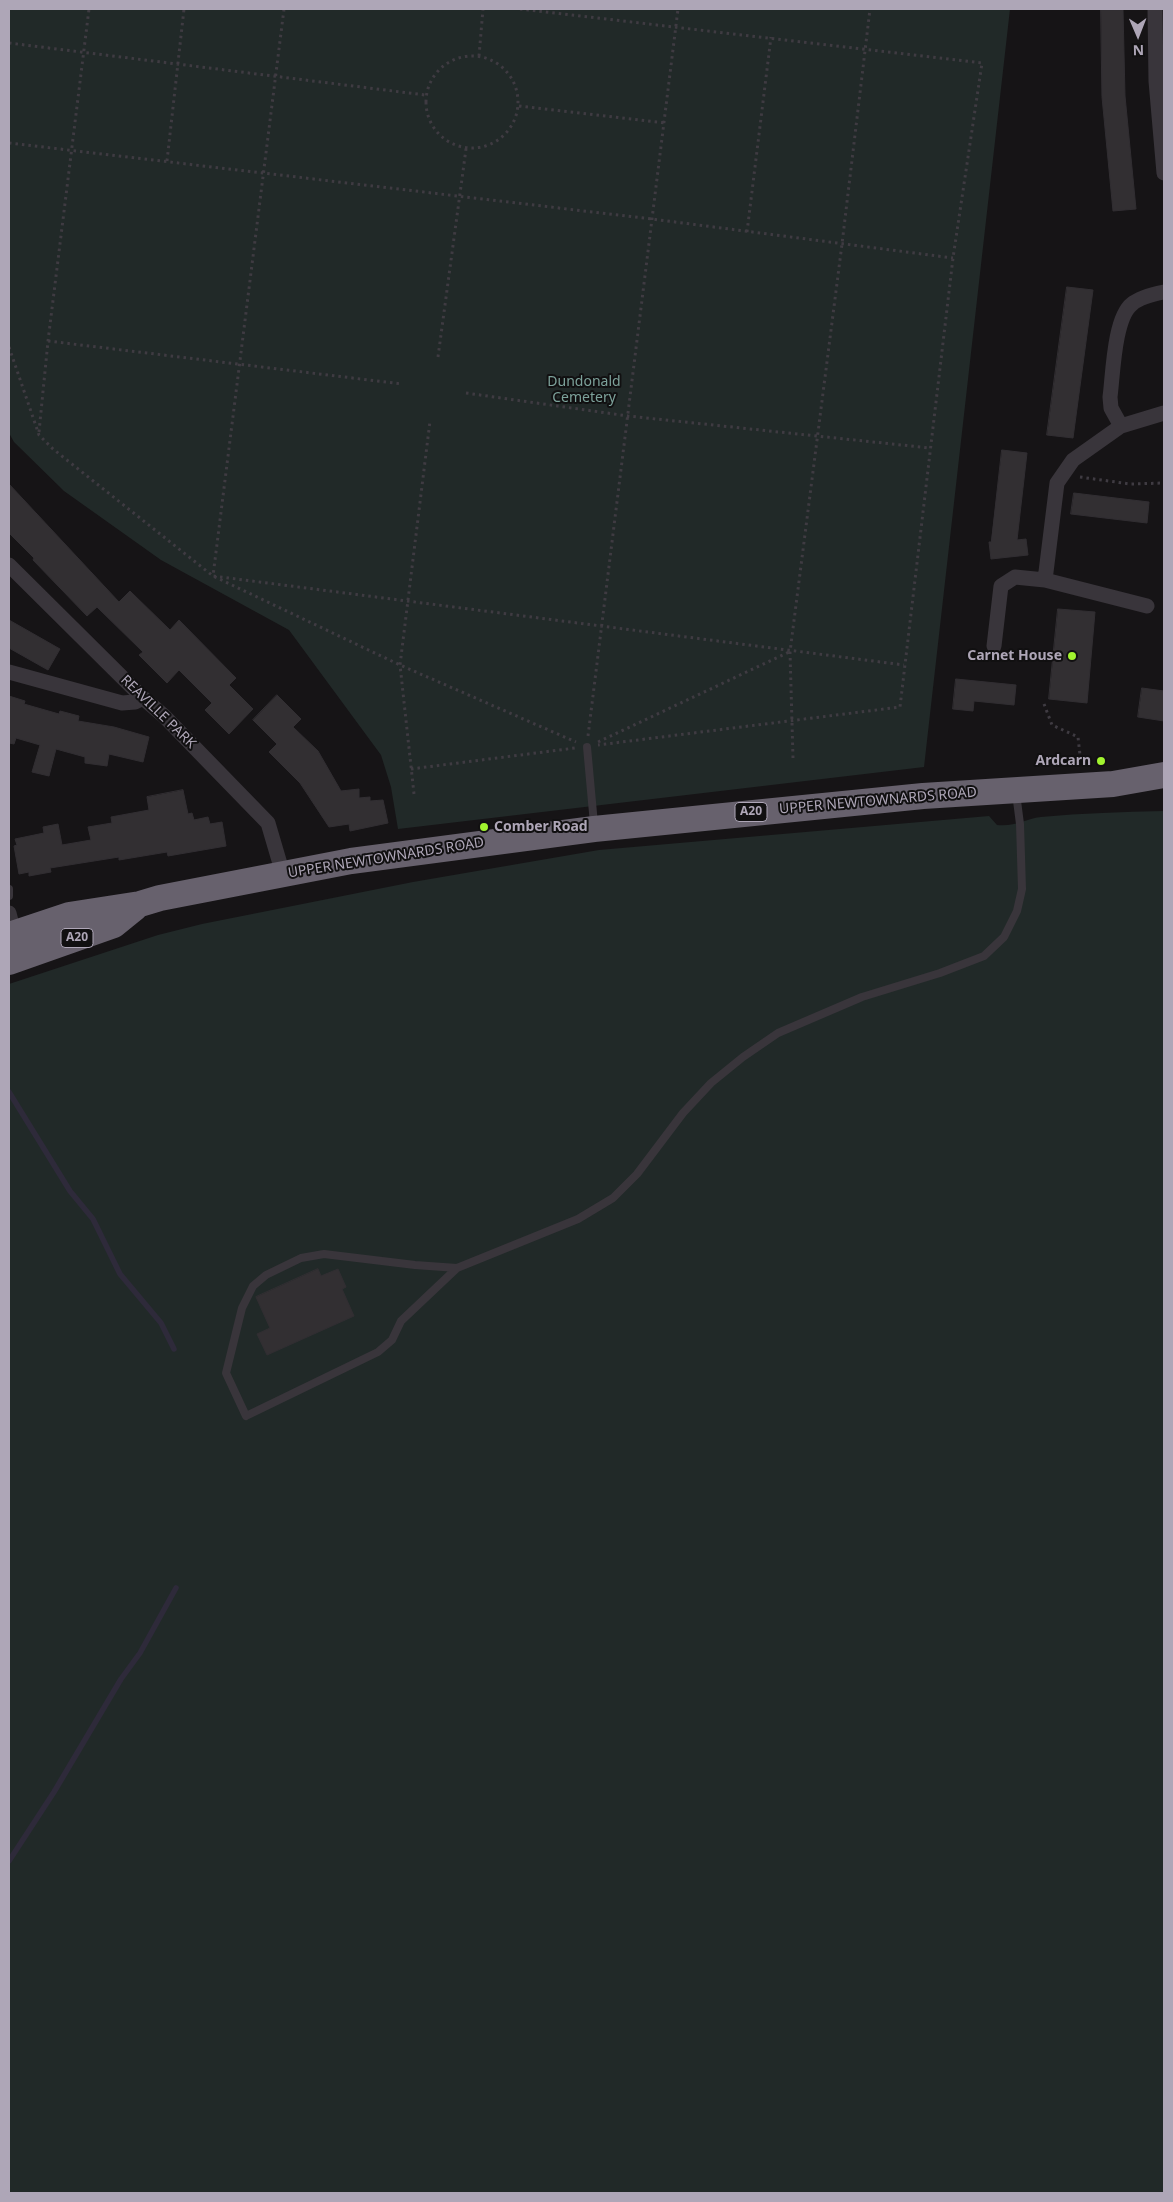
<!DOCTYPE html>
<html>
<head>
<meta charset="utf-8">
<style>
	body { margin:0 }
	#map { position:relative; width:1173px; height:2202px; overflow:hidden; background:#161416; font-family:"Noto Sans",sans-serif }
	canvas { display:block }
	.frame { position:absolute; inset:0; border:10px solid #aea6b7; pointer-events:none }
	.north { position:absolute; left:1113px; top:10px; width:50px; height:50px; -webkit-text-stroke:4px #111011; paint-order:stroke; rotate:179deg; font-size:14px; font-weight:700; line-height:20px; text-align:center; color:#aea6b7 }
	.north::after { content:''; display:block; margin:auto; width:18px; height:22px; background:#aea6b7; clip-path:polygon(50% 0,100% 100%,50% 72%,0 100%) }
</style>
</head>
<body>
<div id="map">
<canvas width="1173" height="2202"></canvas>
<div class="frame"></div>
<div class="north">N</div>
</div>
<script>
const g = document.querySelector('canvas').getContext('2d');
g.lineJoin = 'round';
function paint(path, color) {
  g.fillStyle = color;
  g.fill(path, 'evenodd');
}
function trace(path, color, width, dash) {
  g.strokeStyle = color;
  g.lineWidth = width;
  g.lineCap = dash ? 'butt' : 'round';
  g.setLineDash(dash || []);
  g.stroke(path);
}
function drawText(font, color, halo, rows, align = 'center') {
  g.font = font + ' "Noto Sans",sans-serif';
  g.lineWidth = 4;
  g.setLineDash([]);
  g.textBaseline = 'middle';
  g.strokeStyle = halo;
  g.fillStyle = color;
  for (const [text, x, y, turn = 0] of rows) {
    g.save();
    g.translate(x, y);
    g.rotate((+turn || 0) * Math.PI / 180);
    g.textAlign = isNaN(turn) ? turn : align;
    if (halo) g.strokeText(text, 0, 0);
    g.fillText(text, 0, 0);
    g.restore();
  }
}
paint(new Path2D(`
	M 9,9 L 1010,9 L 924,767 L 398,829 L 391,787 L 381,755 L 289,630 L 161,560 L 64,491 L 14,442 L 9,433 Z
	M 1164,811 L 1164,2193 L 9,2193 L 9,984 L 158,935 L 202,924 L 413,882 L 599,850 L 989,816 L 997,825 C 1015,827 1025,819 1041,817 C 1082,813 1123,812 1164,811 Z`), '#212928');
trace(new Path2D(`
	M 9,1092 L 70,1191 L 93,1219 L 120,1274 L 161,1323 L 174,1349
	M 9,1861 L 54,1792 L 121,1679 L 140,1653 L 176,1588`), '#2e2a3a', 5.5);
const building = new Path2D(`
	M 1101,10 L 1123,10 L 1125,96 L 1136,209 L 1113,211 L 1102,97 Z
	M 1067,287 L 1093,290 L 1073,438 L 1047,435 Z
	M 1002,450 L 1027,453 L 1017,540 L 1026,539 L 1028,555 L 991,559 L 989,542 L 991,542 Z
	M 9,484 L 119,602 L 130,591 L 170,630 L 179,620 L 236,678 L 229,685 L 253,709 L 229,734 L 205,710 L 212,703 L 179,670 L 167,683 L 139,655 L 143,652 L 97,607 L 87,616 L 33,560 L 34,558 L 9,533 Z
	M 1074,493 L 1149,502 L 1147,523 L 1071,514 Z
	M 1058,609 L 1095,612 L 1087,703 L 1049,699 Z
	M 9,620 L 60,649 L 48,670 L 9,648 Z
	M 956,679 L 1016,685 L 1014,705 L 974,701 L 973,711 L 953,709 Z
	M 1142,688 L 1164,691 L 1164,721 L 1138,717 Z
	M 277,695 L 301,719 L 293,727 L 318,751 L 341,791 L 359,789 L 359,798 L 370,797 L 370,801 L 383,800 L 388,823 L 350,831 L 349,824 L 329,827 L 300,783 L 269,752 L 277,744 L 253,720 Z
	M 9,696 L 25,701 L 24,704 L 59,714 L 60,711 L 79,716 L 78,721 L 114,727 L 149,737 L 143,762 L 109,754 L 107,766 L 85,763 L 85,757 L 56,749 L 49,776 L 32,772 L 40,745 L 16,738 L 14,744 L 9,743 Z
	M 183,790 L 188,814 L 192,813 L 194,820 L 208,817 L 210,824 L 222,822 L 226,846 L 168,856 L 167,852 L 119,860 L 119,857 L 50,868 L 51,872 L 29,876 L 29,872 L 19,874 L 14,846 L 17,845 L 15,839 L 44,833 L 43,827 L 58,824 L 62,845 L 91,840 L 88,827 L 112,823 L 111,817 L 149,810 L 147,797 Z
	M 318,1269 L 321,1276 L 338,1269 L 346,1287 L 342,1289 L 354,1316 L 267,1355 L 257,1334 L 270,1328 L 256,1297 Z`);
paint(building, '#322f32');
trace(building, '#312e32', 1);
trace(new Path2D(`
	M 284,9 L 213,576 L 904,665
	M 520,9 L 982,63 L 953,258 L 900,707 L 598,745
	M 9,43 L 425,95
	M426 102a46 46 0 1 1 92 0a46 46 0 1 1-92 0Z
	M 479,56 L 483,9
	M 519,106 L 665,123
	M 9,143 L 652,219 L 953,258
	M 167,161 L 184,9
	M 747,232 L 771,37
	M 48,341 L 402,384
	M 9,347 L 39,435 L 53,449 L 213,576 L 400,665 L 576,742
	M 438,357 L 466,149
	M 466,393 L 628,416 L 930,448
	M 39,432 L 48,341 L 89,9
	M 1080,477 L 1130,484 L 1164,483
	M 1044,704 L 1052,725 L 1078,737 L 1080,755
	M 588,736 L 678,9
	M 598,742 L 789,652
	M 793,758 L 790,652 L 842,244 L 870,9
	M 411,769 L 575,748
	M 414,794 L 400,665 L 430,421`), '#3f3b42', 3, [2.5, 4]);
trace(new Path2D(`
	M 587,747 L 594,824
	M 9,889 L 9,896
	M 457,1268 L 415,1265 L 324,1254 L 301,1258 L 266,1275 L 253,1286 L 242,1308 L 226,1373 L 246,1416 L 378,1352 L 392,1340 L 401,1321 L 457,1268 L 578,1219 L 613,1198 L 637,1174 L 683,1113 L 711,1083 L 743,1057 L 778,1033 L 862,997 L 940,973 L 984,956 L 1004,937 L 1017,911 L 1022,889 L 1020,824 L 1016,793`), '#39353b', 8);
trace(new Path2D(`
	M 1155,9 L 1156,81 L 1164,173
	M 1121,426 L 1111,408 L 1110,397 C 1113,375 1114,318 1132,304 C 1140,297 1154,294 1164,292
	M 9,565 L 143,698 L 164,716 L 268,823 L 283,874
	M 1045,580 L 1057,483 L 1073,460 L 1121,426 L 1164,413
	M 994,646 L 1001,586 L 1015,577 L 1045,580 L 1147,606
	M 9,672 L 122,703 L 135,702 L 143,698
	M 9,913 L 14,933`), '#39353b', 15);
trace(new Path2D(`
	M 9,935 L 69,915 L 140,904 L 160,898 L 351,861 L 594,829 L 923,796 L 1113,784 L 1164,775
	M 9,962 L 114,925 L 135,908`), '#67616d', 26);
for (const [x, y, r, color] of [
	[1072,656,5,"#a2f42f"],
	[1101,761,5,"#a2f42f"],
	[484,827,5,"#a2f42f"]
]) {
  const dot = new Path2D();
  dot.arc(x, y, r, 0, 2 * Math.PI);
  g.fillStyle = color;
  g.fill(dot);
  trace(dot, '#111011', 2);
}
for (const [x, y, w] of [
	[751,812,32],
	[77,938,32]
]) {
  const box = new Path2D();
  box.roundRect(x - w / 2, y - 9.5, w, 19, 4);
  g.fillStyle = '#111011';
  g.fill(box);
  trace(box, '#aea6b7', 1);
}
drawText('bold 12px', '#aea6b7', null, [
	["A20",751,812],
	["A20",77,938]
]);
drawText('14px', '#7da29b', '#111011', [
	["Dundonald",584,382],
	["Cemetery",584,398]
]);
drawText('bold 14px', '#aea6b7', '#111011', [
	["Carnet House",1062,656],
	["Ardcarn",1091,761],
	["Comber Road",494,827,"left"]
], 'right');
drawText('14px', '#aea6b7', '#111011', [
	["REAVILLE PARK",158,712,44],
	["UPPER NEWTOWNARDS ROAD",878,801,-5],
	["UPPER NEWTOWNARDS ROAD",386,858,-9]
]);
</script>
</body>
</html>
